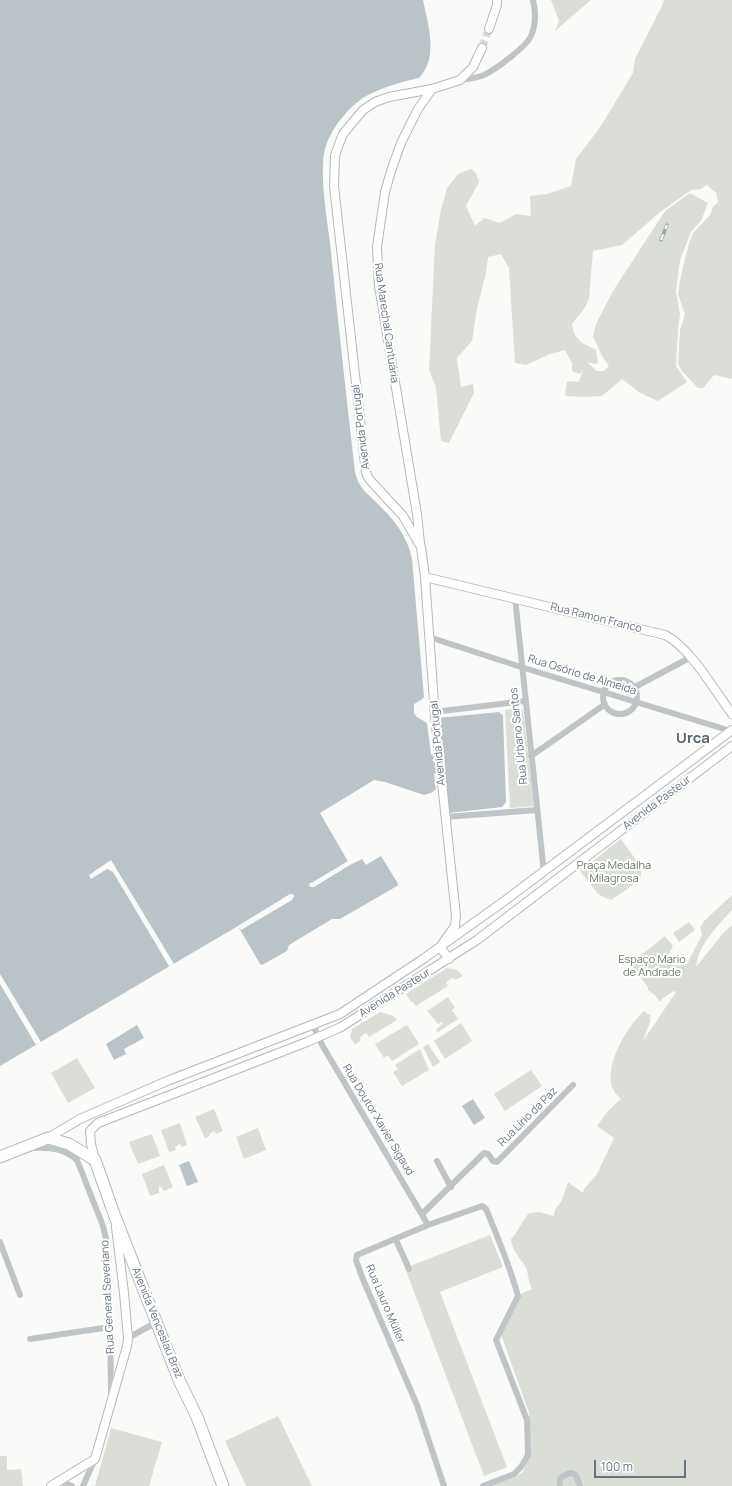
<!DOCTYPE html>
<html>
<head>
<meta charset="utf-8">
<style>
	body { margin:0 }
	#map { position:relative; width:732px; height:1486px; overflow:hidden; background:#fafaf8; font-family:Manrope,sans-serif }
	canvas { display:block }
	.scale { position:absolute; left:594px; top:1460px; width:92px; height:18px; box-sizing:border-box; border:2px solid #667580; border-top:0; padding-left:5px; font-size:12px; line-height:14px; white-space:nowrap; color:#667580; -webkit-text-stroke:3px #fff; paint-order:stroke }
</style>
</head>
<body>
<div id="map">
<canvas width="732" height="1486"></canvas>
<div class="scale">100 m</div>
</div>
<script>
const g = document.querySelector('canvas').getContext('2d');
g.lineJoin = 'round';
function paint(path, color) {
  g.fillStyle = color;
  g.fill(path, 'evenodd');
}
function trace(path, color, width, dash) {
  g.strokeStyle = color;
  g.lineWidth = width;
  g.lineCap = dash ? 'butt' : 'round';
  g.setLineDash(dash || []);
  g.stroke(path);
}
function drawText(font, color, halo, rows, align = 'center') {
  g.font = font + ' Manrope,sans-serif';
  g.lineWidth = 4;
  g.setLineDash([]);
  g.textBaseline = 'middle';
  g.strokeStyle = halo;
  g.fillStyle = color;
  for (const [text, x, y, turn = 0] of rows) {
    g.save();
    g.translate(x, y);
    g.rotate((+turn || 0) * Math.PI / 180);
    g.textAlign = isNaN(turn) ? turn : align;
    if (halo) g.strokeText(text, 0, 0);
    g.fillText(text, 0, 0);
    g.restore();
  }
}
paint(new Path2D(`
	M 551,0 L 591,0 L 555,31 L 559,21 Z
	M 664,0 L 732,0 L 732,379 L 714,375 L 703,388 L 698,388 L 682,371 L 678,364 L 680,330 L 685,314 L 678,294 L 680,280 L 689,243 L 693,233 L 710,215 L 713,207 L 718,202 L 716,193 L 707,185 L 701,189 L 691,190 L 659,213 L 622,245 L 593,251 L 589,299 L 584,309 L 572,324 L 574,334 L 582,343 L 596,350 L 598,363 L 595,364 L 587,362 L 597,371 L 604,371 L 609,366 L 602,356 L 593,336 L 596,324 L 613,291 L 665,211 L 690,193 L 708,203 L 701,221 L 691,232 L 680,260 L 676,292 L 680,314 L 678,330 L 676,366 L 687,382 L 658,401 L 640,393 L 622,379 L 602,396 L 583,397 L 567,396 L 565,394 L 567,382 L 569,381 L 579,382 L 583,369 L 580,374 L 572,371 L 572,363 L 565,350 L 550,354 L 526,365 L 515,363 L 509,268 L 501,254 L 488,257 L 486,273 L 477,308 L 472,341 L 457,358 L 461,387 L 473,384 L 474,393 L 449,443 L 441,441 L 436,388 L 429,370 L 435,244 L 441,210 L 447,188 L 458,174 L 471,169 L 476,173 L 479,182 L 466,206 L 475,226 L 484,218 L 500,223 L 516,214 L 531,216 L 530,196 L 547,194 L 571,186 L 576,159 L 601,126 L 633,73 L 635,59 L 662,6 Z
	M 519,708 L 523,710 L 534,806 L 510,808 L 505,710 Z
	M 621,839 L 641,867 L 641,875 L 639,880 L 626,890 L 611,900 L 599,895 L 580,871 Z
	M 732,895 L 732,910 C 722,920 701,944 698,957 C 697,960 697,964 696,967 L 724,932 L 732,925 L 732,1486 L 490,1486 L 522,1473 L 525,1468 L 526,1460 L 529,1413 L 502,1337 L 502,1332 L 518,1295 L 532,1289 C 528,1282 529,1275 526,1268 C 520,1257 512,1251 511,1239 C 519,1231 522,1221 529,1213 L 539,1212 L 554,1216 L 555,1210 L 562,1200 L 568,1182 L 583,1193 L 584,1189 L 597,1174 L 614,1138 L 597,1126 L 608,1111 L 621,1099 C 618,1096 615,1093 613,1089 C 603,1067 627,1026 644,1011 L 650,1015 L 650,1022 L 643,1041 L 676,992 L 674,991 L 663,998 L 660,1002 L 655,995 L 648,990 L 648,987 L 630,964 L 665,936 L 673,946 L 668,955 L 672,963 L 679,966 L 687,964 L 702,935 L 700,928 L 704,921 Z
	M 689,922 L 695,930 L 679,942 L 673,933 Z
	M 447,968 L 457,970 L 463,976 L 455,980 L 453,978 L 446,982 L 448,986 L 416,1006 L 413,1002 L 411,1002 L 406,994 Z
	M 448,997 L 455,1008 L 452,1010 L 458,1019 L 438,1032 L 436,1030 L 443,1023 L 442,1022 L 438,1024 L 427,1011 Z
	M 380,1012 L 394,1016 L 397,1020 L 369,1037 L 366,1033 L 359,1038 L 361,1040 L 355,1045 L 350,1037 L 352,1029 Z
	M 461,1023 L 472,1041 L 445,1059 L 434,1041 Z
	M 407,1025 L 419,1044 L 392,1061 L 388,1055 L 384,1058 L 375,1044 Z
	M 428,1044 L 440,1062 L 433,1067 L 423,1047 Z
	M 420,1049 L 429,1070 L 402,1086 L 393,1072 L 398,1069 L 395,1065 Z
	M 77,1058 L 95,1088 L 68,1103 L 51,1073 Z
	M 531,1070 L 542,1086 L 505,1111 L 494,1094 Z
	M 214,1109 L 223,1131 L 216,1134 L 215,1131 L 209,1134 L 210,1136 L 205,1138 L 195,1117 Z
	M 180,1123 L 187,1145 L 182,1147 L 180,1144 L 175,1147 L 176,1150 L 169,1152 L 161,1130 Z
	M 258,1128 L 266,1150 L 244,1159 L 236,1137 Z
	M 152,1134 L 160,1156 L 138,1164 L 129,1142 Z
	M 164,1165 L 173,1187 L 164,1191 L 160,1186 L 159,1187 L 159,1193 L 150,1196 L 142,1174 Z
	M 490,1235 L 503,1267 L 440,1292 L 507,1467 L 484,1476 L 405,1268 Z
	M 278,1416 L 312,1486 L 246,1486 L 225,1441 Z
	M 111,1428 L 162,1442 L 149,1486 L 95,1486 Z
	M 0,1456 L 7,1456 L 7,1470 L 21,1469 L 23,1486 L 0,1486 Z`), '#daded7');
paint(new Path2D(`
	M 0,0 L 423,0 C 428,25 439,57 419,78 C 402,82 386,86 370,94 C 350,104 331,128 325,149 C 319,171 327,219 330,243 C 338,319 346,396 355,472 C 359,488 365,491 376,502 C 393,519 407,534 412,559 L 424,697 L 421,700 L 414,704 L 414,713 L 417,717 L 427,723 L 431,754 L 434,757 L 438,757 L 438,718 L 499,712 L 503,715 L 506,802 L 502,807 L 449,813 L 441,772 L 434,774 L 436,789 L 431,793 L 424,795 L 385,782 L 374,780 L 320,813 L 350,865 L 362,859 L 366,865 L 381,856 L 397,882 L 398,884 L 397,886 L 340,919 L 332,919 L 289,945 L 287,951 L 262,965 L 260,964 L 238,926 L 0,1066 Z
	M 137,1025 L 144,1038 L 124,1049 L 126,1054 L 114,1060 L 106,1044 Z
	M 473,1099 L 485,1118 L 474,1125 L 462,1106 Z
	M 189,1161 L 198,1182 L 187,1186 L 179,1165 Z`), '#bac4c8');
paint(new Path2D(`
	M 111,860 L 174,964 L 169,966 L 113,872 L 107,869 L 91,879 L 89,875 Z
	M 348,861 L 350,865 L 314,887 L 310,887 L 309,884 L 310,883 L 313,882 Z
	M 290,894 L 293,894 L 294,896 L 292,900 L 241,930 L 238,926 Z
	M 0,974 L 41,1042 L 36,1045 L 0,984 Z`), '#fafaf8');
trace(new Path2D(`
	M 482,48 L 489,29`), '#d5d9da', 8, [8, 4]);
const secondary = new Path2D(`
	M 489,29 L 497,5 L 497,0
	M 420,543 L 417,514 L 379,286 L 377,247 L 385,192 L 391,171 L 401,143 L 418,109 L 432,89
	M 425,577 L 665,635 C 690,647 715,691 732,714
	M 449,959 L 440,947 L 455,926 L 456,916 L 435,716 L 425,577 L 421,547 L 403,516 L 369,479 L 366,473 L 334,186 L 335,156 L 339,144 L 343,134 L 363,110 L 375,102 L 389,97 L 432,89 L 460,80 L 473,67 L 482,48
	M 48,1138 L 80,1119 L 167,1081 L 340,1014 L 423,959 L 503,902 L 732,730
	M 95,1160 L 91,1144 L 90,1131 L 98,1123 L 307,1042 L 341,1027 L 477,940 L 732,746
	M 51,1486 L 95,1459 L 127,1346 L 128,1338 L 124,1293 L 116,1227`);
const highway = new Path2D(`
	M 0,1157 L 48,1138 L 69,1144 L 95,1160 L 114,1214 L 179,1380 L 197,1417 L 223,1486`);
trace(secondary, '#b4b9be', 10);
trace(highway, '#b5b9bc', 13);
trace(new Path2D(`
	M 460,80 C 468,79 477,78 484,75 C 495,70 527,46 531,36 C 536,24 536,12 533,0
	M 515,598 L 544,873
	M 429,637 L 521,667 L 731,731
	M603 697a17 17 0 1 1 34 0a17 17 0 1 1-34 0Z
	M 635,687 L 691,657
	M 434,712 L 525,701
	M 531,756 L 604,705
	M 445,817 L 537,810
	M 313,1025 L 321,1043 L 428,1225
	M 30,1148 C 47,1147 64,1148 77,1160 L 103,1226 L 106,1239 L 110,1319 L 111,1395
	M 437,1161 L 451,1187
	M 422,1214 L 484,1153 L 488,1154 L 493,1161 L 497,1162 L 573,1085
	M 396,1240 L 409,1269
	M 0,1242 L 20,1295
	M 128,1338 L 157,1322
	M 30,1339 L 110,1327
	M 59,1481 L 72,1486
	M 83,1486 L 95,1459
	M 444,1486 L 417,1405 L 362,1277 L 356,1260 L 357,1255 L 428,1225 L 482,1206 L 486,1209 C 498,1238 510,1266 518,1296 L 496,1340 L 527,1420 L 528,1450 L 528,1455 L 521,1467 L 514,1474 L 483,1486
	M 560,1486 C 558,1477 564,1475 571,1473 L 576,1475 L 580,1486`), '#bfc4c7', 6);
trace(secondary, '#fff', 8);
trace(highway, '#fff', 11);
const rail = new Path2D(`
	M 661,240 L 667,225`);
trace(rail, '#a1a8ad', 3.5);
trace(rail, '#fff', 2, [6]);
drawText('11px', '#667580', '#fff', [
	["Rua Marechal Cantuária",386,323,82],
	["Avenida Portugal",361,427,-97],
	["Rua Ramon Franco",596,618,14],
	["Rua Osório de Almeida",582,675,17],
	["Rua Urbano Santos",519,736,-96],
	["Avenida Portugal",438,743,-95],
	["Avenida Pasteur",657,803,-37],
	["Avenida Pasteur",395,993,-32],
	["Rua Lírio da Paz",528,1117,-45],
	["Rua Doutor Xavier Sigaud",378,1120,59],
	["Rua General Severiano",108,1297,-93],
	["Rua Lauro Müller",385,1304,67],
	["Avenida Venceslau Braz",157,1323,68]
]);
drawText('11px', '#687966', '#fff', [
	["Praça Medalha",614,866],
	["Milagrosa",614,879],
	["Espaço Mario",652,960],
	["de Andrade",652,973]
]);
drawText('bold 15px', '#58636c', '#fff', [
	["Urca",693,739]
]);
</script>
</body>
</html>
